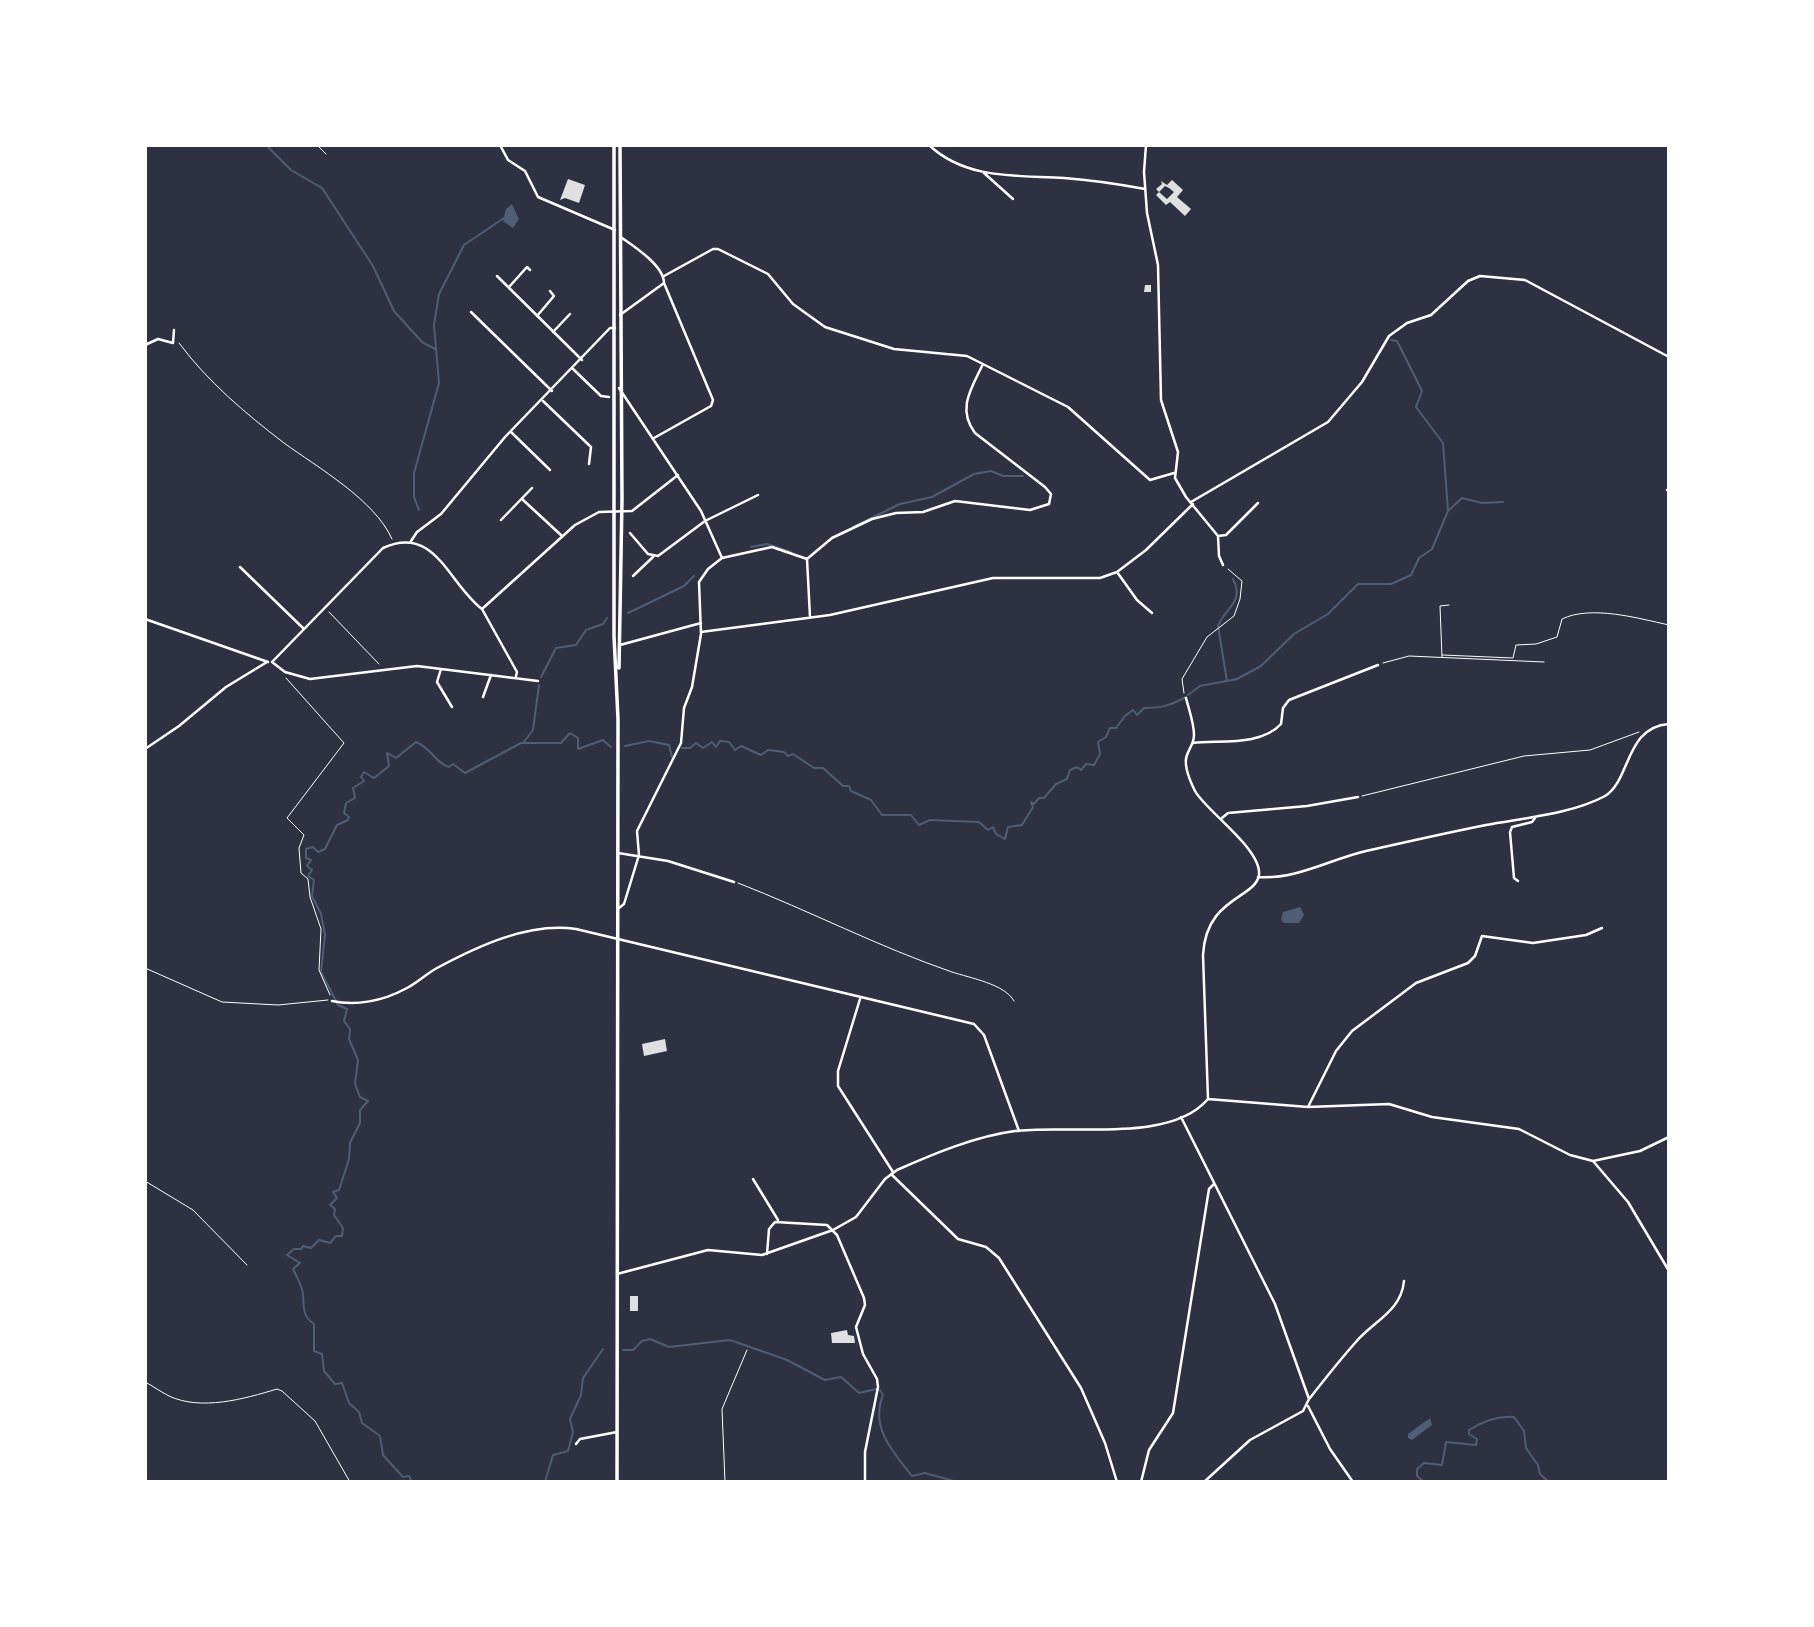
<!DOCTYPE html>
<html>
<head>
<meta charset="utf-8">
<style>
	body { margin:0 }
	#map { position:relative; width:1814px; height:1627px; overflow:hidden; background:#2d3142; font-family:"Archivo Narrow",sans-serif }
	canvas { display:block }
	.frame { position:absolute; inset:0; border:147px solid #fff; pointer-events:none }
</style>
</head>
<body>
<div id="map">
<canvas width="1814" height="1627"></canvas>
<div class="frame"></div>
</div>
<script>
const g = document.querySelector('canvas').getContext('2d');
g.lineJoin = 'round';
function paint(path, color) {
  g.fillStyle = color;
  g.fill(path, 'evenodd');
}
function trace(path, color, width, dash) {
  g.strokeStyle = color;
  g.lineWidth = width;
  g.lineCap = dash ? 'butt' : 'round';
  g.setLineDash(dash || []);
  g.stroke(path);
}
paint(new Path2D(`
	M 512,204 L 519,219 L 513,228 L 503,221 L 506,209 Z
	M 1300,907 L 1304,915 L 1299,923 L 1284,923 L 1281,920 L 1283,912 Z
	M 1430,1418 L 1432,1425 L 1412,1440 L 1408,1438 L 1408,1434 Z`), '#4f5d75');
trace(new Path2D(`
	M 266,145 L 291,170 L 322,188 L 373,266 L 394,311 L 422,342 L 435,349
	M 1391,340 L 1397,341 L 1422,391 L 1416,407 L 1443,443 L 1448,511
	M 419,510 L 414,497 L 414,473 L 439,383 L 434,325 L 439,294 L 464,245 L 504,218
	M 853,527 L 900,504 L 932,497 L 974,474 L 991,471 L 1003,476 L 1023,476
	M 751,547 L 767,544 L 791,552
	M 628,613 L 684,586 L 694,576
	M 541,677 L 556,648 L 576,645 L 586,630 L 603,624 L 607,618
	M 1227,681 L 1218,626 C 1225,608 1245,602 1233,579
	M 1188,695 L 1200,686 L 1237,679 L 1261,666 L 1294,634 L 1328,614 L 1358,584 L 1391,584 L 1411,575 L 1419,558 L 1432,549 L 1448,511 L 1462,498 L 1482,503 L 1503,502
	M 523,743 L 533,730 L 539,685
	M 625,746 L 649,741 L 669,745 L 672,757
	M 682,748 L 690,748 L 696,743 L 703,748 L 712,742 L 716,747 L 720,741 L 729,742 L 735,750 L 741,746 L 761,755 L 768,750 L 784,752 L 788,756 L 793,754 L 814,768 L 823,768 L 843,786 L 849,786 L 851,791 L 871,800 L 882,815 L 911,815 L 919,825 L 930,820 L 979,822 L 988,830 L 993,827 L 996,834 L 1005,839 L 1008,827 L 1022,825 L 1033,807 L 1031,802 L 1034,804 L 1039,798 L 1044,798 L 1056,784 L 1067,779 L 1070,770 L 1077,767 L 1081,770 L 1086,764 L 1094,765 L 1100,754 L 1098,742 L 1106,737 L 1110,728 L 1116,728 L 1125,716 L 1133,710 L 1137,715 L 1144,708 C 1161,708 1169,706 1186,697
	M 623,1350 L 633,1350 L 642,1341 L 650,1339 L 669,1347 L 730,1340 L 787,1360 L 825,1380 L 841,1377 L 859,1393 L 876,1389
	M 880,1390 L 883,1395 C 870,1427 892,1451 912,1476 L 925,1473 L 957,1482
	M 412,1482 L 409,1476 L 403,1477 L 383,1455 L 380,1436 L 362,1423 L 359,1412 L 349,1403 L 342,1383 L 335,1384 L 324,1371 L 322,1354 L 314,1351 L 314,1324 C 302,1316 304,1307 303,1294 C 302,1285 296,1276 293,1269 L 300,1263 L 287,1255 L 294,1249 L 301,1249 L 303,1246 L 311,1248 L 319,1240 L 330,1243 L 336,1236 L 342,1236 L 343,1228 L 334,1215 L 335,1209 L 330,1205 L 337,1198 L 333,1192 L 339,1190 L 349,1159 L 350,1143 L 360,1123 L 360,1110 L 368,1101 L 360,1097 L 355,1084 L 358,1060 L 349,1039 L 350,1029 L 344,1021 L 347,1009 L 338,1005 L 321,972 L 325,935 L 321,914 L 312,896 L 314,880 L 308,876 L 312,870 L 307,866 L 311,860 L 306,858 L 306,849 L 313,847 L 318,852 L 325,849 L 337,825 L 348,820 L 349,817 L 344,813 L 346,803 L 355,798 L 353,788 L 364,781 L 361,777 L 364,772 L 374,778 L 389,766 L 387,753 L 396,758 L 416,742 C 433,749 435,763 449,767 L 453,764 L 465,773 L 521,743 L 561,743 L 570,733 L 578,738 L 578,749 L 603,740 L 611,747
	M 545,1482 L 553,1455 L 568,1451 L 573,1432 L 570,1419 L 581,1395 L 583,1378 L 603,1349
	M 1424,1482 L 1417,1476 L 1417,1469 L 1424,1463 L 1442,1465 L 1446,1442 L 1476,1445 L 1477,1439 L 1469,1434 L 1469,1430 C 1482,1422 1499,1416 1514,1417 L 1524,1431 L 1526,1448 L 1538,1465 L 1540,1474 L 1549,1482`), '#4f5d75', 2);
paint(new Path2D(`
	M 568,179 L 585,185 L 579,203 L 565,198 L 560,200 Z
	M 1172,180 L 1183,190 L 1177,197 L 1191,209 L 1185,216 L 1170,202 L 1166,205 L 1156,195 L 1159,192 L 1167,199 L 1174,192 L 1169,188 L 1165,186 L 1159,192 L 1156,189 L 1162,184 L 1161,181 L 1167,185 Z
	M 1145,285 L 1151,285 L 1151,292 L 1144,292 Z
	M 665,1039 L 667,1051 L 644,1056 L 642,1044 Z
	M 630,1296 L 638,1296 L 638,1311 L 630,1311 Z
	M 847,1330 L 848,1335 L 854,1336 L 855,1343 L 832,1343 L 831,1333 Z`), '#e0e0e3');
trace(new Path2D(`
	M 317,145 L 326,154
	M 179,343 C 208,382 245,413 284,443 C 317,467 375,500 392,539
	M 329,612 L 379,664
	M 1442,655 L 1513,658 L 1516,645 L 1536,644 L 1557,637 L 1562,619 C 1591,605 1637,618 1669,625
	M 1442,657 L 1440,606 L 1449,605
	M 1383,663 L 1409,656 L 1544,662
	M 286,678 L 344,743 L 287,818 L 304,835 L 299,848 L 301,873 L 308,879 L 310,897 L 321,929 L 319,970 L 330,995
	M 1184,693 L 1182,679 L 1207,637 L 1234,616 L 1240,599 L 1242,581 L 1228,569
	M 1362,796 L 1524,756 L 1590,750 L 1639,732
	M 738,883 C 810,911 879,947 952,972 C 970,978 1005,984 1014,1001
	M 145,968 L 222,1002 L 278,1005 L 328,1000
	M 145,1181 L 193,1210 L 247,1265
	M 145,1382 C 153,1386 161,1392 169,1396 C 201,1411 244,1399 277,1389 L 282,1391 L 315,1421 L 350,1482
	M 725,1482 L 722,1409 L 747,1350`), '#fff', 1);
trace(new Path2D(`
	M 500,145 L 508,160 L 525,171 L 538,197 L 615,230
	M 929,145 C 966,180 1017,175 1064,178 C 1091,180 1118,184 1145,189
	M 1146,145 L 1144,172 L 1147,213 L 1158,265 L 1161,400 L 1178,452 L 1175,478 L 1186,497 L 1218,536 L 1219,556 L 1223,565
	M 984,173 L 1013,199
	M 497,276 L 582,360
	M 664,276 L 713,249 L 718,249 L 768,274 L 793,304 L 825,327 L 894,349 L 967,356 L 1068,407 L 1150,480 L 1174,473
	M 509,287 L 527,267 L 530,270
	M 471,312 L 552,391
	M 620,315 L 664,283 C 664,266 635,247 622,238
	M 537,316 L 554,296 L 550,291
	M 553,332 L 570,314
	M 145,345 L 158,339 L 173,343 L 174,330
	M 573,369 L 601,396 L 609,397
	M 619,388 L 701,511 L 722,558
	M 543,401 L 591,447 L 589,464
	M 511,432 L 550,470
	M 654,438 L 711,406 L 713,400 L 664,283
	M 1667,490 L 1669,490
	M 522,499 L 562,536
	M 1191,502 L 1328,422 L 1362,382 L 1389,336 L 1407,323 L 1431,315 L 1468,281 L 1480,276 L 1525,280 L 1669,357
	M 501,520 L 532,488
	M 630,533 L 648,554 L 658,556 L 705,521 L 758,495
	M 1218,536 L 1226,535 L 1258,503
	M 411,541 L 417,532 L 441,514 L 505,437 L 610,328 L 615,328
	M 722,558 L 772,547 L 807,559 L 832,538 L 872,519 L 896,513 L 923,512 L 955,501 L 1030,510 L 1049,504 L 1051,494 L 1045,487 L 975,433 C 957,409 971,389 982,366
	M 807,559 L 810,617
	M 240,567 L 304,629
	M 1117,572 L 1137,600 L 1152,613
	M 633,576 L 653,557
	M 482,609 L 575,525 L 599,512 L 632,511 L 678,475
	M 482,609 L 517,672 L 516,676
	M 145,619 L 268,662
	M 701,632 L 830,615 L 993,578 L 1100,578 L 1117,572 L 1146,550 L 1193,504
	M 620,645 L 701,623
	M 272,662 L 383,548 C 435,524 448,583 482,609
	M 272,662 L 285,672 L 310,679 L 417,666 L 538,681
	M 441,669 L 437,682 L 452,707
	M 483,697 L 491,675
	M 1186,698 C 1189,710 1194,723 1194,735 C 1194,743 1190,747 1187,755 C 1183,765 1190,781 1195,791 C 1206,811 1262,849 1259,875 C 1255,899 1206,897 1203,955 L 1208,1099
	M 1193,743 C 1221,740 1261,746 1281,724 L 1283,708 L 1289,700 L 1378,665
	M 145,749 L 179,726 L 226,687 L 267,662
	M 1222,818 L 1228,813 L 1307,806 L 1358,797
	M 618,853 L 668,861 L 734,882
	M 1258,877 C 1296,880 1331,859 1366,851 C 1406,842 1446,833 1486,825 C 1523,818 1572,814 1605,796 C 1631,780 1625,727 1669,724
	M 1518,881 L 1514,878 L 1510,832 L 1512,827 L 1532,822 L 1535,818
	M 619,908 L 624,904 L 639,855 L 637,831 L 681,743 L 684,708 L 692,687 L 701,634 L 699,582 L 708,569 L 722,558
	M 860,999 L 838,1071 L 838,1086 L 893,1172
	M 332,1001 C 356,1006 383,1001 405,989 C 417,983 426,974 437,968 C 478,946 529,922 576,929 L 974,1024 L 984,1035 L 1019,1131
	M 1208,1099 L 1308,1107 L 1389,1104 L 1432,1117 L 1519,1129 L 1570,1155 L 1593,1161 L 1628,1202 L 1669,1271
	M 1308,1107 L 1336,1051 L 1352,1031 L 1416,983 L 1468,963 L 1475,956 L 1482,936 L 1533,943 L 1586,935 L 1602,928
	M 1181,1117 L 1275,1304 L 1309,1399 L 1303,1411 L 1250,1440 L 1204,1482
	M 1593,1161 L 1640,1151 L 1669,1137
	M 891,1174 L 958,1239 L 986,1247 L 999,1258 L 1081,1388 L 1105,1443 L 1117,1482
	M 753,1179 L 778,1220
	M 767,1254 L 769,1229 L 775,1222 L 827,1225 L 837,1235 L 864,1298 L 865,1305 L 856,1327 L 863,1354 L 877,1379 L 878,1387 L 865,1452 L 865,1482
	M 617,1274 L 708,1250 L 762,1255 L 833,1230 L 856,1217 L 885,1179 L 897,1170 C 933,1154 976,1136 1015,1131 C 1068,1124 1170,1144 1208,1099
	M 1310,1398 C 1324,1380 1339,1361 1355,1343 C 1373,1321 1401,1312 1404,1281
	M 1308,1406 L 1330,1449 L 1353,1482
	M 576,1444 L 580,1439 L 617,1432
	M 1141,1482 L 1149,1450 L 1173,1413 L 1209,1189 L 1214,1184`), '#fff', 2.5);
trace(new Path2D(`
	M 614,145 L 614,636 L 618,719 L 617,1482
	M 619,668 L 622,500 L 620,145`), '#fff', 3.5);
</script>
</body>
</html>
